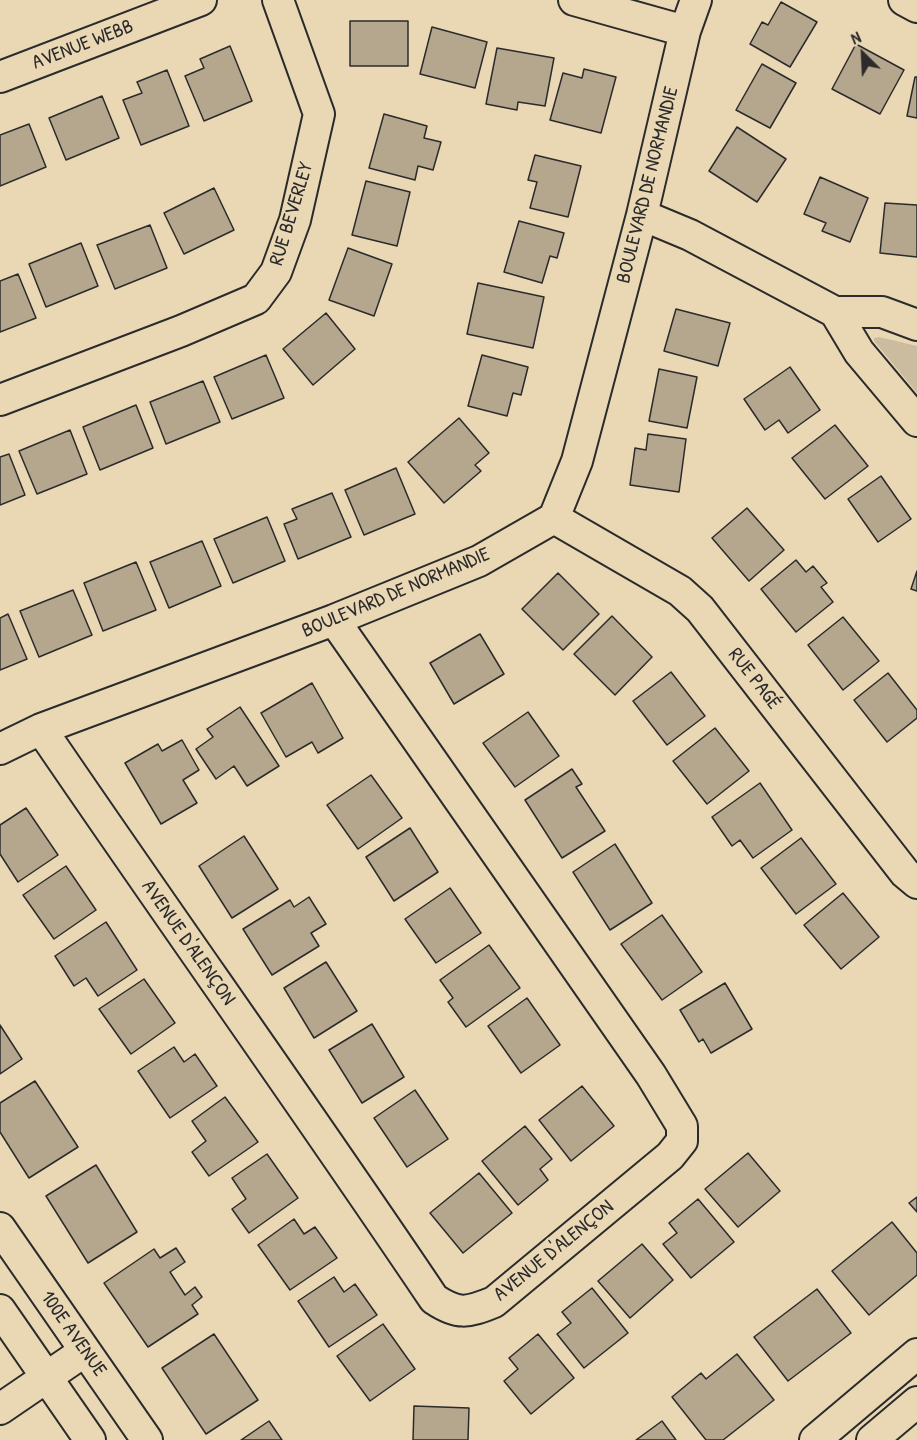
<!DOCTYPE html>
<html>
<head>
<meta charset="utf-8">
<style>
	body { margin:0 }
	#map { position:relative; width:917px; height:1440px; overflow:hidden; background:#ead8b5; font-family:"Patrick Hand",sans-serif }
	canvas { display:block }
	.north { position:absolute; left:833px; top:24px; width:60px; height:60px; -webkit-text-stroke:4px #ead8b5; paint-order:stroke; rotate:336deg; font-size:16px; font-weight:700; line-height:24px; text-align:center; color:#2b2b2b }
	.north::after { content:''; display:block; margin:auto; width:21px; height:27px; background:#2b2b2b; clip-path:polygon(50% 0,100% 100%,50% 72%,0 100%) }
</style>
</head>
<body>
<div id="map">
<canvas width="917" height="1440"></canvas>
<div class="north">N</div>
</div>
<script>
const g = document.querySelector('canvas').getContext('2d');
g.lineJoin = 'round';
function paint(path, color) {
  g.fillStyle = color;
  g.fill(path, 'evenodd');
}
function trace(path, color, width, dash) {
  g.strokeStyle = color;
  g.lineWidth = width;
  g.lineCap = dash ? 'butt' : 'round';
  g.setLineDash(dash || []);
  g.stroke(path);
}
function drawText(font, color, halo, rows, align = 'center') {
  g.font = font + ' "Patrick Hand",sans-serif';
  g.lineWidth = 4.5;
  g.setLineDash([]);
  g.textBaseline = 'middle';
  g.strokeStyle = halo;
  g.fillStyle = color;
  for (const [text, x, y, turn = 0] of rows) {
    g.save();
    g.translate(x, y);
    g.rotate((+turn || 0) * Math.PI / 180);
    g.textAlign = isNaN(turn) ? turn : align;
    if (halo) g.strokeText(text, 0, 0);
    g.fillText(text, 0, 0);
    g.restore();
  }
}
paint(new Path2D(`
	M 879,337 L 917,346 L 917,393 L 874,341 L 874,338 Z`), '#cbbc9f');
const building = new Path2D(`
	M 781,2 L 817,22 L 790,67 L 750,44 L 762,22 L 768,25 Z
	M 350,21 L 408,21 L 408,66 L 350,66 Z
	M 432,27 L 487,42 L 475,88 L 420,74 Z
	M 856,44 L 904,70 L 880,114 L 832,89 Z
	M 230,46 L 252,101 L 204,121 L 185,76 L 204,68 L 200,59 Z
	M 497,48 L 554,58 L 545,106 L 518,102 L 517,110 L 486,104 Z
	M 762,64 L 796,83 L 770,128 L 736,110 Z
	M 584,69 L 616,77 L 601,133 L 550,120 L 563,73 L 582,78 Z
	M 167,70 L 189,126 L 141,145 L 123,100 L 142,93 L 137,82 Z
	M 915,77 L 917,77 L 917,118 L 907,116 Z
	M 102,96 L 119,138 L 66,160 L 49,118 Z
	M 384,114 L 427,126 L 424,138 L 441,142 L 433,170 L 418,166 L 415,180 L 369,168 Z
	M 29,124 L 46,167 L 0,186 L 0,135 Z
	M 737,127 L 786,159 L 757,202 L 709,171 Z
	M 535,155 L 581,166 L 568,217 L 530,208 L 537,182 L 528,180 Z
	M 820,177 L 868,198 L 850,242 L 822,231 L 826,223 L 804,214 Z
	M 366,181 L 410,192 L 397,246 L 352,235 Z
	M 214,188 L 234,230 L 184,254 L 164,213 Z
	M 885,203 L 917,205 L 917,257 L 880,253 Z
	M 519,221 L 564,233 L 557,258 L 550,256 L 542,283 L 504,272 Z
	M 150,225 L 167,268 L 115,289 L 97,245 Z
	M 81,243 L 98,286 L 46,307 L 29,264 Z
	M 348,248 L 392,264 L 374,316 L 329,300 Z
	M 18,274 L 36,318 L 0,332 L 0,281 Z
	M 478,283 L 544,297 L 533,348 L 467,334 Z
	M 676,309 L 730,323 L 718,366 L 664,351 Z
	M 326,313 L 355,349 L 313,385 L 283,349 Z
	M 266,355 L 284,398 L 232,419 L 214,377 Z
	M 482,355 L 528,367 L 521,395 L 513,393 L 507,416 L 468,406 Z
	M 790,367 L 820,410 L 788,433 L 779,420 L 765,430 L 744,399 Z
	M 659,369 L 697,377 L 687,428 L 649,421 Z
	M 203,381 L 220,422 L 166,444 L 150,402 Z
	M 136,405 L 153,448 L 100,470 L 83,427 Z
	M 459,418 L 489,453 L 475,465 L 481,471 L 444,503 L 408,462 Z
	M 835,425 L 868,466 L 825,499 L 792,458 Z
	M 70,430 L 87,474 L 37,494 L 19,451 Z
	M 648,434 L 686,439 L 679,492 L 630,485 L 635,448 L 646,450 Z
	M 9,454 L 25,495 L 0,505 L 0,457 Z
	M 396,468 L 415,514 L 364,535 L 345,490 Z
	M 881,476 L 911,519 L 878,542 L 848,499 Z
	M 332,493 L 351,537 L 298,559 L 284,524 L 297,519 L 292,509 Z
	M 747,508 L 784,550 L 749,581 L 712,538 Z
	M 267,517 L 285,561 L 233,583 L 214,539 Z
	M 202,541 L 221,586 L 169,608 L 150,562 Z
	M 796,560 L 806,572 L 813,566 L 827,583 L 821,587 L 833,602 L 796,632 L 761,589 Z
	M 136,562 L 156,610 L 103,631 L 84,583 Z
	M 917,571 L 917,591 L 911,589 Z
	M 558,573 L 599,614 L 563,650 L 522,609 Z
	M 73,590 L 92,635 L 39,657 L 20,611 Z
	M 8,614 L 27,659 L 0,670 L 0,618 Z
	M 612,616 L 652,657 L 615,695 L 574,654 Z
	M 843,617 L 879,661 L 843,690 L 808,645 Z
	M 480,634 L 504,674 L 454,704 L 430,663 Z
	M 671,672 L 705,716 L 667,745 L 633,701 Z
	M 888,673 L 917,710 L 917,718 L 887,742 L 854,700 Z
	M 312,683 L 343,738 L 318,753 L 312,742 L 286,757 L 261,713 Z
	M 240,707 L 279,766 L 247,786 L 234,766 L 216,779 L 196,749 L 213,737 L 207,729 Z
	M 528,712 L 559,756 L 515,787 L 483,743 Z
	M 715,728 L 749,771 L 707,804 L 673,761 Z
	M 182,740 L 199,770 L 183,780 L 197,803 L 161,824 L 125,763 L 158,744 L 162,751 Z
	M 572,769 L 582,784 L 576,787 L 605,831 L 562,858 L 525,800 Z
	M 371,775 L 402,818 L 358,849 L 327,805 Z
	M 760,783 L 792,830 L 753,858 L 740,840 L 732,846 L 712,817 Z
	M 26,808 L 58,855 L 18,882 L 0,854 L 0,825 Z
	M 410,828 L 438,872 L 394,901 L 366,857 Z
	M 244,836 L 278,889 L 232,918 L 199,866 Z
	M 801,838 L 836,884 L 796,914 L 761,868 Z
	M 615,844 L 652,903 L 610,930 L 573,872 Z
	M 66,866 L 96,910 L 54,939 L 23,895 Z
	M 450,888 L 481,933 L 436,963 L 405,919 Z
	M 843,893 L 879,937 L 841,969 L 804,925 Z
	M 309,897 L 326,924 L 311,933 L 319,946 L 272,975 L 243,929 L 290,900 L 294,907 Z
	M 662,915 L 702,972 L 662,1000 L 621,944 Z
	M 106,922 L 137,970 L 98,996 L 86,978 L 74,986 L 55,956 Z
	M 489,945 L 520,988 L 466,1027 L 448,1002 L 453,998 L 440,980 Z
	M 326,962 L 357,1011 L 314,1038 L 284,988 Z
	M 144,979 L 175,1023 L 131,1054 L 99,1009 Z
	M 725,983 L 752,1029 L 711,1053 L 703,1039 L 699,1042 L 680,1010 Z
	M 527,998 L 560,1045 L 521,1073 L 488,1026 Z
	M 372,1024 L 404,1077 L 362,1103 L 329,1050 Z
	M 0,1025 L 22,1059 L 0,1074 Z
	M 174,1047 L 184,1062 L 195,1054 L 217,1086 L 170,1118 L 138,1071 Z
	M 35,1081 L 78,1147 L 29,1178 L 0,1132 L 0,1103 Z
	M 582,1086 L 614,1126 L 571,1161 L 539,1120 Z
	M 415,1090 L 448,1139 L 407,1167 L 374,1118 Z
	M 225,1097 L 258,1142 L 209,1176 L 192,1152 L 206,1141 L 192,1121 Z
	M 525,1126 L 552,1159 L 540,1169 L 548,1180 L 518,1205 L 482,1161 Z
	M 748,1153 L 780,1191 L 738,1227 L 705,1189 Z
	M 267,1154 L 298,1198 L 249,1233 L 232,1209 L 246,1199 L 232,1178 Z
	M 96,1165 L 137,1232 L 88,1263 L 46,1196 Z
	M 479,1173 L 512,1213 L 463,1253 L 430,1213 Z
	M 917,1197 L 917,1212 L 909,1203 Z
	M 698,1199 L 734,1242 L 691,1278 L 663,1244 L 677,1233 L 669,1223 Z
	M 294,1219 L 304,1234 L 315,1227 L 337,1258 L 290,1290 L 258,1245 Z
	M 892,1222 L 917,1253 L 917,1275 L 869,1315 L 832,1271 Z
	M 642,1244 L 673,1280 L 630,1318 L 598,1281 Z
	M 176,1248 L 185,1262 L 170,1272 L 185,1295 L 195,1287 L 202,1297 L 192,1305 L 198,1314 L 148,1347 L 104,1283 L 154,1249 L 160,1258 Z
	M 334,1277 L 344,1292 L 355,1284 L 377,1315 L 329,1347 L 298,1301 Z
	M 592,1288 L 628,1333 L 584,1368 L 557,1334 L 571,1323 L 562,1312 Z
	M 817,1289 L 851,1333 L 788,1381 L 754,1337 Z
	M 383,1324 L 415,1369 L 370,1401 L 337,1356 Z
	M 214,1334 L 258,1400 L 206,1434 L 162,1368 Z
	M 538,1334 L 574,1378 L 531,1414 L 504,1381 L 518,1369 L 509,1358 Z
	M 737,1354 L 774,1400 L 723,1440 L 706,1440 L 672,1397 L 701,1373 L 706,1379 Z
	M 414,1406 L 469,1408 L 468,1440 L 413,1440 Z
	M 269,1421 L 282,1440 L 241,1440 Z
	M 662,1421 L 676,1440 L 636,1440 Z`);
paint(building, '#b5a78e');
trace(building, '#2b2b2b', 1.5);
const minor = new Path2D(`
	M 574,0 L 685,31
	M 904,0 L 917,7
	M 0,77 L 201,0
	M 642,215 L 690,235 L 835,312 L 882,312 L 917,325
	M 835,312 L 859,352 L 917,421
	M 0,400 L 181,331 L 256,299 L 276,272 L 295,220 L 319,114 L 278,0
	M 554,518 L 680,591 L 700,609 L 905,873 L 917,883
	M 41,729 C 171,920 305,1107 434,1299 C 458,1315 467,1313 494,1302 L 670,1156 L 682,1141 L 682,1126 L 651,1075 L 334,620
	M 0,749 L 41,729 L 334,620 L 479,561 L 554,518 L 577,461 L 642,215 L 685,31 L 696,0
	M 0,1228 L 147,1440
	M 0,1310 L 90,1440
	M 0,1409 L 85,1351
	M 815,1440 L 917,1354
	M 872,1440 L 917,1402`);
trace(minor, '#2b2b2b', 34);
trace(minor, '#ead8b5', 30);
drawText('20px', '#2b2b2b', '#ead8b5', [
	["AVENUE WEBB",83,45,-21],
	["BOULEVARD DE NORMANDIE",648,185,-76],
	["RUE BEVERLEY",292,214,-73],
	["BOULEVARD DE NORMANDIE",396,593,-23],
	["RUE PAGÉ",754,679,52],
	["AVENUE D'ALENÇON",188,943,55],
	["AVENUE D'ALENÇON",554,1251,-39],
	["100E AVENUE",73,1334,55]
]);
</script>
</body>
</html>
